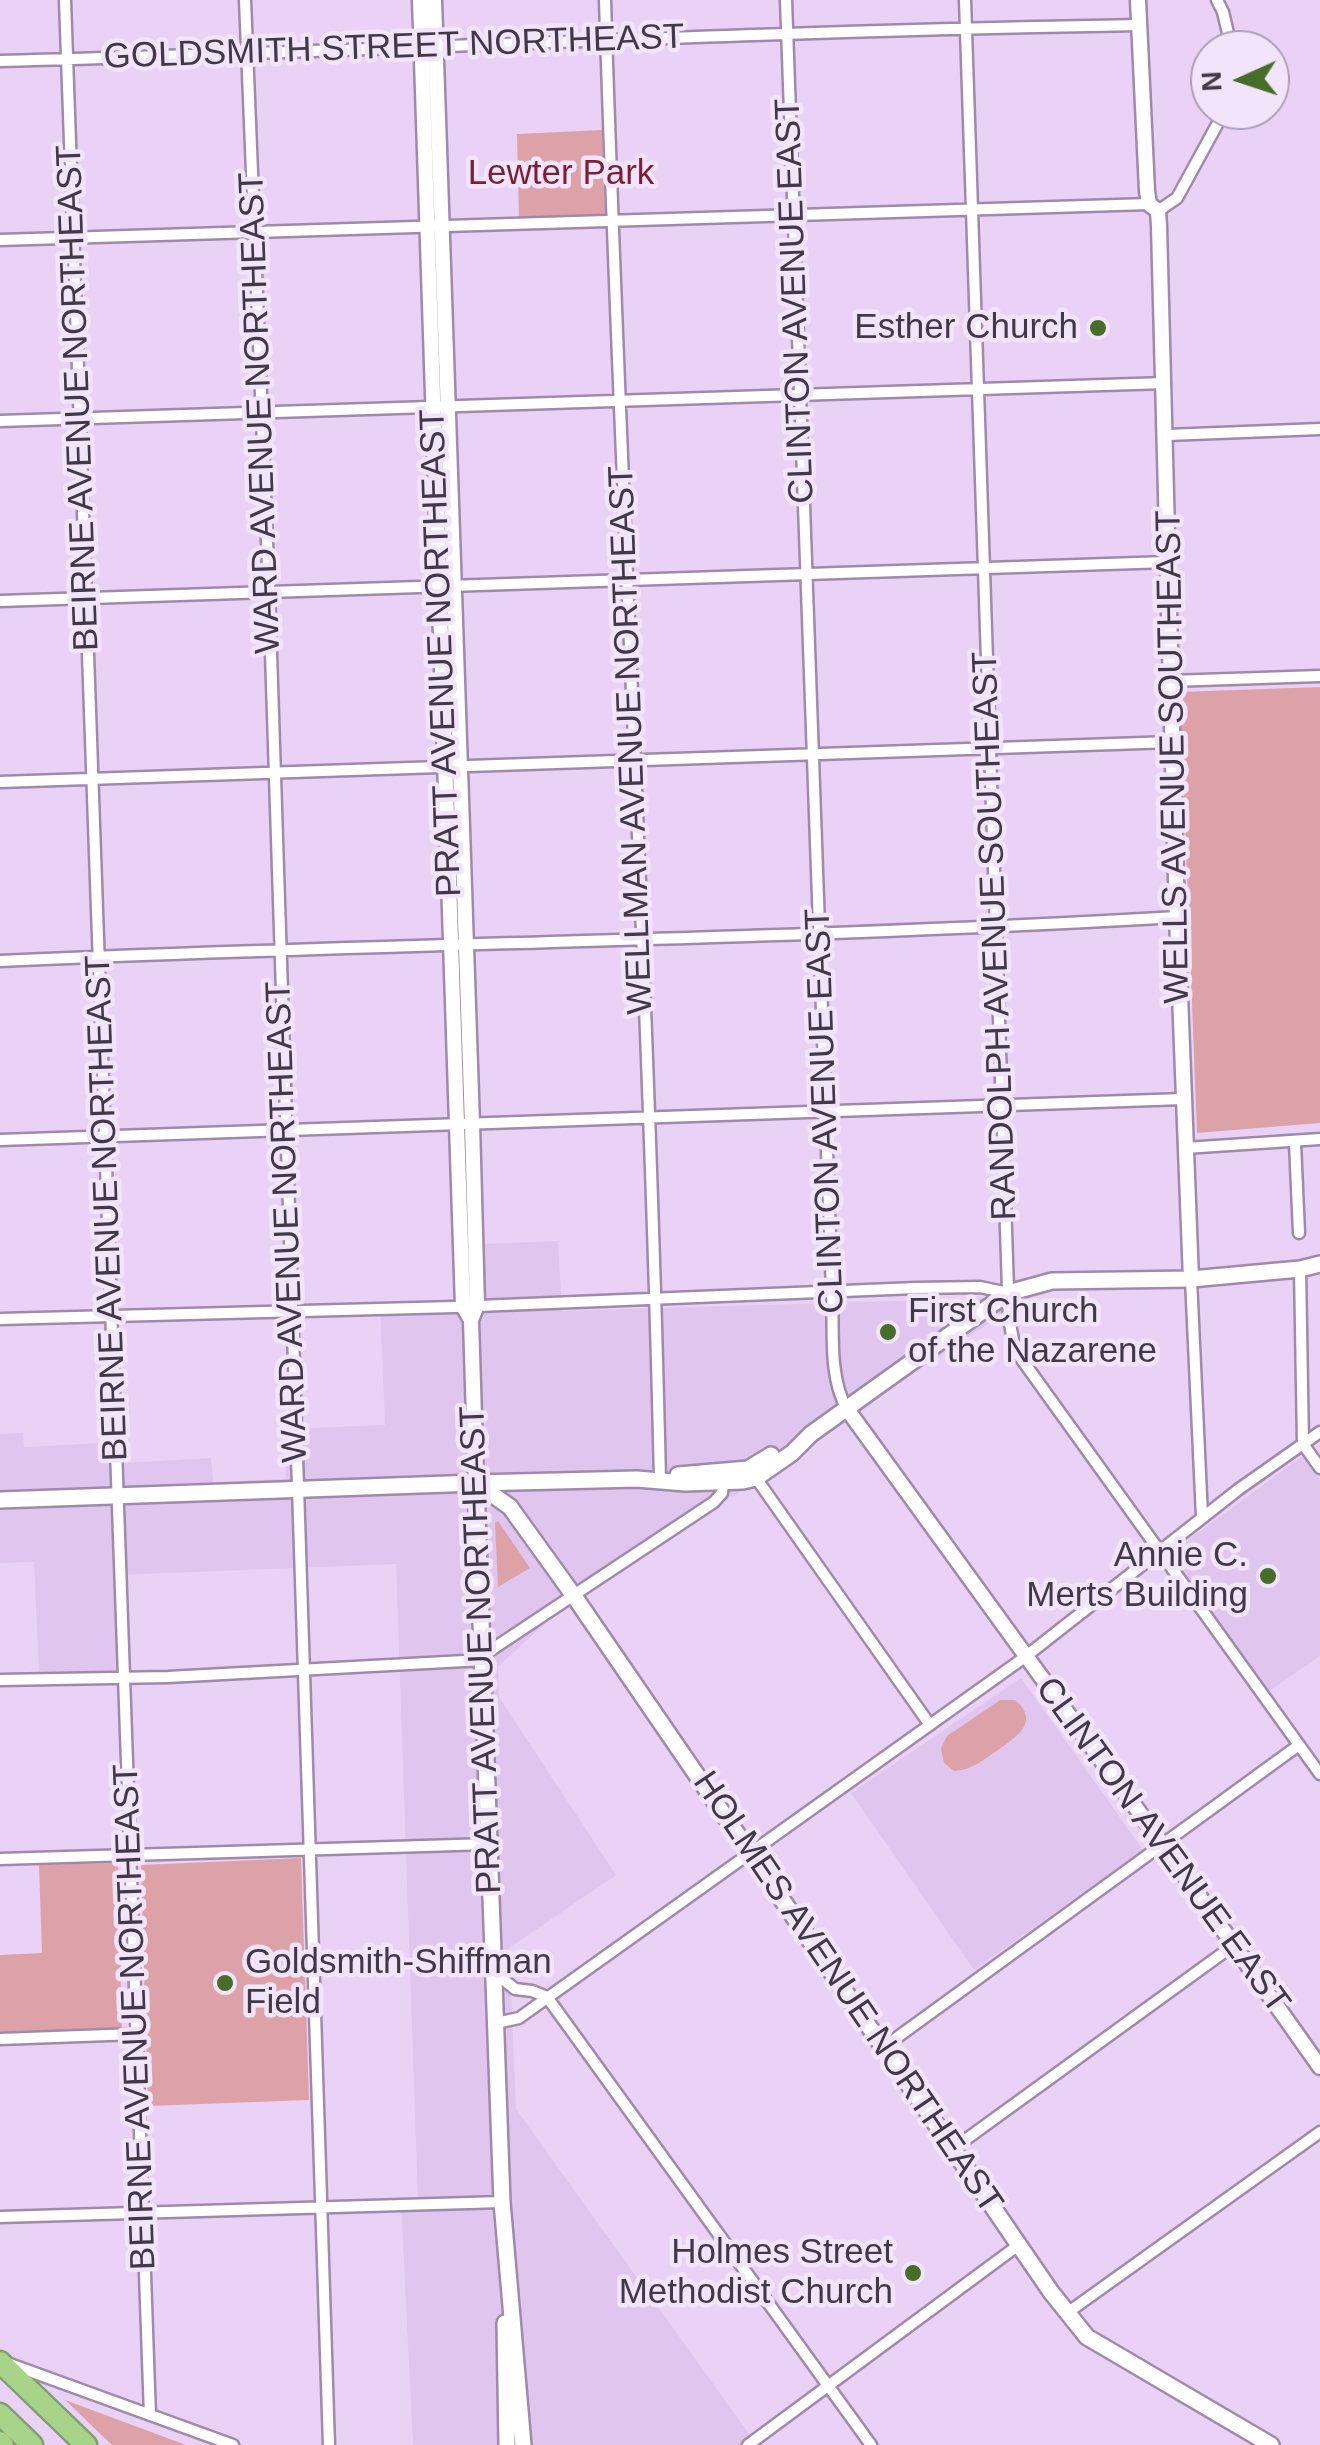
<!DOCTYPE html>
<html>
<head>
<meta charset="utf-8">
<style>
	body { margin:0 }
	#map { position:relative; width:1320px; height:2445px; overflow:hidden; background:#ead2f7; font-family:Helvetica,sans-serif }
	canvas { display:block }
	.north { position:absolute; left:1190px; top:30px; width:100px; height:100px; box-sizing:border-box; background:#f2e4fa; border:2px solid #aca0b2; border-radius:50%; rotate:267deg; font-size:28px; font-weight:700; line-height:40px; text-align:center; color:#423947 }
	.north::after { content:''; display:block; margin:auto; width:35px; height:45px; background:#476e29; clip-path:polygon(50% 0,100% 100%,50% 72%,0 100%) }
</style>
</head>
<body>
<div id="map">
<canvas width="1320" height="2445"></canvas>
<div class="north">N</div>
</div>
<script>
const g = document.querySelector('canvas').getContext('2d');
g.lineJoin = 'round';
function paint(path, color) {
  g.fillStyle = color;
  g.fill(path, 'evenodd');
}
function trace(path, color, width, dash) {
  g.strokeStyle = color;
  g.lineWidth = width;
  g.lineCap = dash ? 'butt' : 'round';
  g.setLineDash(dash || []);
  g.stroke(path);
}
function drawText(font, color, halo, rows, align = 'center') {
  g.font = font + ' Helvetica,sans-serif';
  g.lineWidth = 9;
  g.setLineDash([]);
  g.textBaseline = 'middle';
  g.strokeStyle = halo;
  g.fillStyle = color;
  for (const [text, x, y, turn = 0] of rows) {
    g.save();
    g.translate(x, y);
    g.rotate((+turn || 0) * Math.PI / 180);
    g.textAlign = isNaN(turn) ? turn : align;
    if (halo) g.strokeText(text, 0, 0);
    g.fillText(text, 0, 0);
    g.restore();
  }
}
paint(new Path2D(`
	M 558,1241 L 562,1311 L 1029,1297 L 792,1453 L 734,1496 L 574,1596 L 498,1667 L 499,1697 L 616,1875 L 509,1948 L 516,2109 L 757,2445 L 413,2445 L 401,2201 L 418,2200 L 396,1564 L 117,1575 L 120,1673 L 39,1674 L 34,1562 L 0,1563 L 0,1434 L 23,1433 L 24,1447 L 121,1442 L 122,1463 L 211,1458 L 213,1482 L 286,1479 L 284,1429 L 385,1425 L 380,1303 L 458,1299 L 458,1245 Z
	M 1304,1455 L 1320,1480 L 1320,1656 L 1265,1694 L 1169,1554 Z
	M 1021,1678 L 1143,1850 L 974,1970 L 851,1793 Z`), '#e0c5ef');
paint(new Path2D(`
	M 602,130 L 605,215 L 519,220 L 517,134 Z
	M 1320,687 L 1320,1123 L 1197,1133 L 1180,692 Z
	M 498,1521 L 530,1568 L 498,1587 L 495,1523 Z
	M 1000,1700 L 1015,1700 C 1040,1721 1018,1736 998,1750 C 983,1760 972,1770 954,1771 L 944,1763 L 941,1748 L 947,1736 Z
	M 301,1858 L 309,2100 L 148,2106 L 141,1865 Z
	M 118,1863 L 122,2029 L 0,2035 L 0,1955 L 42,1953 L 39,1865 Z
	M 65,2400 L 186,2445 L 112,2445 Z`), '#dda2a7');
const minor = new Path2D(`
	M 65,0 L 150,2415
	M 245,0 L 269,591 L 329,2445
	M 605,0 C 620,493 649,986 660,1480
	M 786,0 L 832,1291 C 834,1328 828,1377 847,1409
	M 965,0 L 1009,1319 L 1015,1350 L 1320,1774
	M 1217,0 L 1223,12 L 1232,50
	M 0,61 C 380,51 760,31 1140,25
	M 1158,211 L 1177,198 L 1225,110
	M 0,240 L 1149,204
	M 0,421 L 1165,383
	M 1167,435 L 1320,429
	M 0,601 L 1167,562
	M 1170,681 L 1320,676
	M 0,782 L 1172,742
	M 0,961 C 392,943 785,940 1177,917
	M 0,1140 L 1183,1099
	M 1295,1143 L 1299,1233
	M 1185,1148 L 1320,1139
	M 1300,1269 L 1303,1444 L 1320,1468
	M 1191,1279 L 1202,1517
	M 0,1319 L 454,1307 L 916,1288 L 980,1287 L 1008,1293
	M 756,1478 L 930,1725
	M 482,1656 L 714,1502 L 722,1493 L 723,1483
	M 0,1680 L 168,1677 L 483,1660
	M 0,1859 L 489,1844
	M 494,1972 L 515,1989 L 532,1991 L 547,1997 L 871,2445
	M 496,2023 L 519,2018 L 1025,1657 L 1239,1489 L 1320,1432
	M 0,2039 L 136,2034
	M 884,2047 L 1299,1745
	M 954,2148 L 1234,1945
	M 0,2217 L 502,2202
	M 1067,2313 L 1320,2132
	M 10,2364 L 233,2445
	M 748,2445 L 1020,2244`);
const tertiary = new Path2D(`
	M 420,0 L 463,1306 L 471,1320
	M 434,0 L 472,1124 L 477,1305 L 471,1320 L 476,1483
	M 1138,0 L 1147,191 L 1149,204 L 1158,211 L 1159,226 L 1177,917 L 1191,1279
	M 847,1409 L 1163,1845 L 1320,2067`);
const secondary = new Path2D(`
	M 678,1475 L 748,1469 L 771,1455
	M 476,1483 L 510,1507 L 574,1596 L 1051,2292 L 1087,2337 L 1271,2445
	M 476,1483 L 502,2202 L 523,2445
	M 0,1500 L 476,1483 L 637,1479 L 685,1483 L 743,1481 L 756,1478 L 792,1453 L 811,1434 L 1008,1293 L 1052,1281 L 1191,1279 L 1300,1269 L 1320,1264
	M 505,2323 L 507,2445`);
const motorway = new Path2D(`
	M 0,2362 L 86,2445
	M 0,2414 L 32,2445
	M 0,2442 L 3,2445`);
trace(minor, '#9f8aac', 15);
trace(tertiary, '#9f8aac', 19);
trace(secondary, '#9f8aac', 20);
trace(motorway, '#849e73', 25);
trace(minor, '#fff', 10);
trace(tertiary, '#fff', 14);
trace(secondary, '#fff', 15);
trace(motorway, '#a8d48a', 20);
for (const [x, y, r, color] of [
	[1098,328,10,"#476e29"],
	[888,1332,10,"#476e29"],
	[1268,1576,10,"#476e29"],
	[225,1983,10,"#476e29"],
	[913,2273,10,"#476e29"]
]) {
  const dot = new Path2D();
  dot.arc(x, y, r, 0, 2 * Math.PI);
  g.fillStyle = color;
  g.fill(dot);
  trace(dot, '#f2e4fa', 4);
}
drawText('35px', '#423947', '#f2e4fa', [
	["GOLDSMITH STREET NORTHEAST",394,48,-2],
	["CLINTON AVENUE EAST",796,301,-92],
	["BEIRNE AVENUE NORTHEAST",79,398,-92],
	["WARD AVENUE NORTHEAST",261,413,-92],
	["PRATT AVENUE NORTHEAST",442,653,-92],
	["WELLMAN AVENUE NORTHEAST",632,740,-92],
	["WELLS AVENUE SOUTHEAST",1174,757,-91],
	["RANDOLPH AVENUE SOUTHEAST",996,936,-92],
	["CLINTON AVENUE EAST",826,1111,-92],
	["BEIRNE AVENUE NORTHEAST",108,1208,-92],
	["WARD AVENUE NORTHEAST",288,1222,-92],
	["PRATT AVENUE NORTHEAST",482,1650,-92],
	["CLINTON AVENUE EAST",1162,1846,54],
	["HOLMES AVENUE NORTHEAST",847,1993,56],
	["BEIRNE AVENUE NORTHEAST",136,2017,-92]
]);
drawText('35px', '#7d1f33', '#f2e4fa', [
	["Lewter Park",561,174]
]);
drawText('35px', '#423947', '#f2e4fa', [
	["Esther Church",1078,328],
	["First Church",908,1312,"left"],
	["of the Nazarene",908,1352,"left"],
	["Annie C.",1248,1556],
	["Merts Building",1248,1596],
	["Goldsmith-Shiffman",245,1963,"left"],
	["Field",245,2003,"left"],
	["Holmes Street",893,2253],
	["Methodist Church",893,2293]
], 'right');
</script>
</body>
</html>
